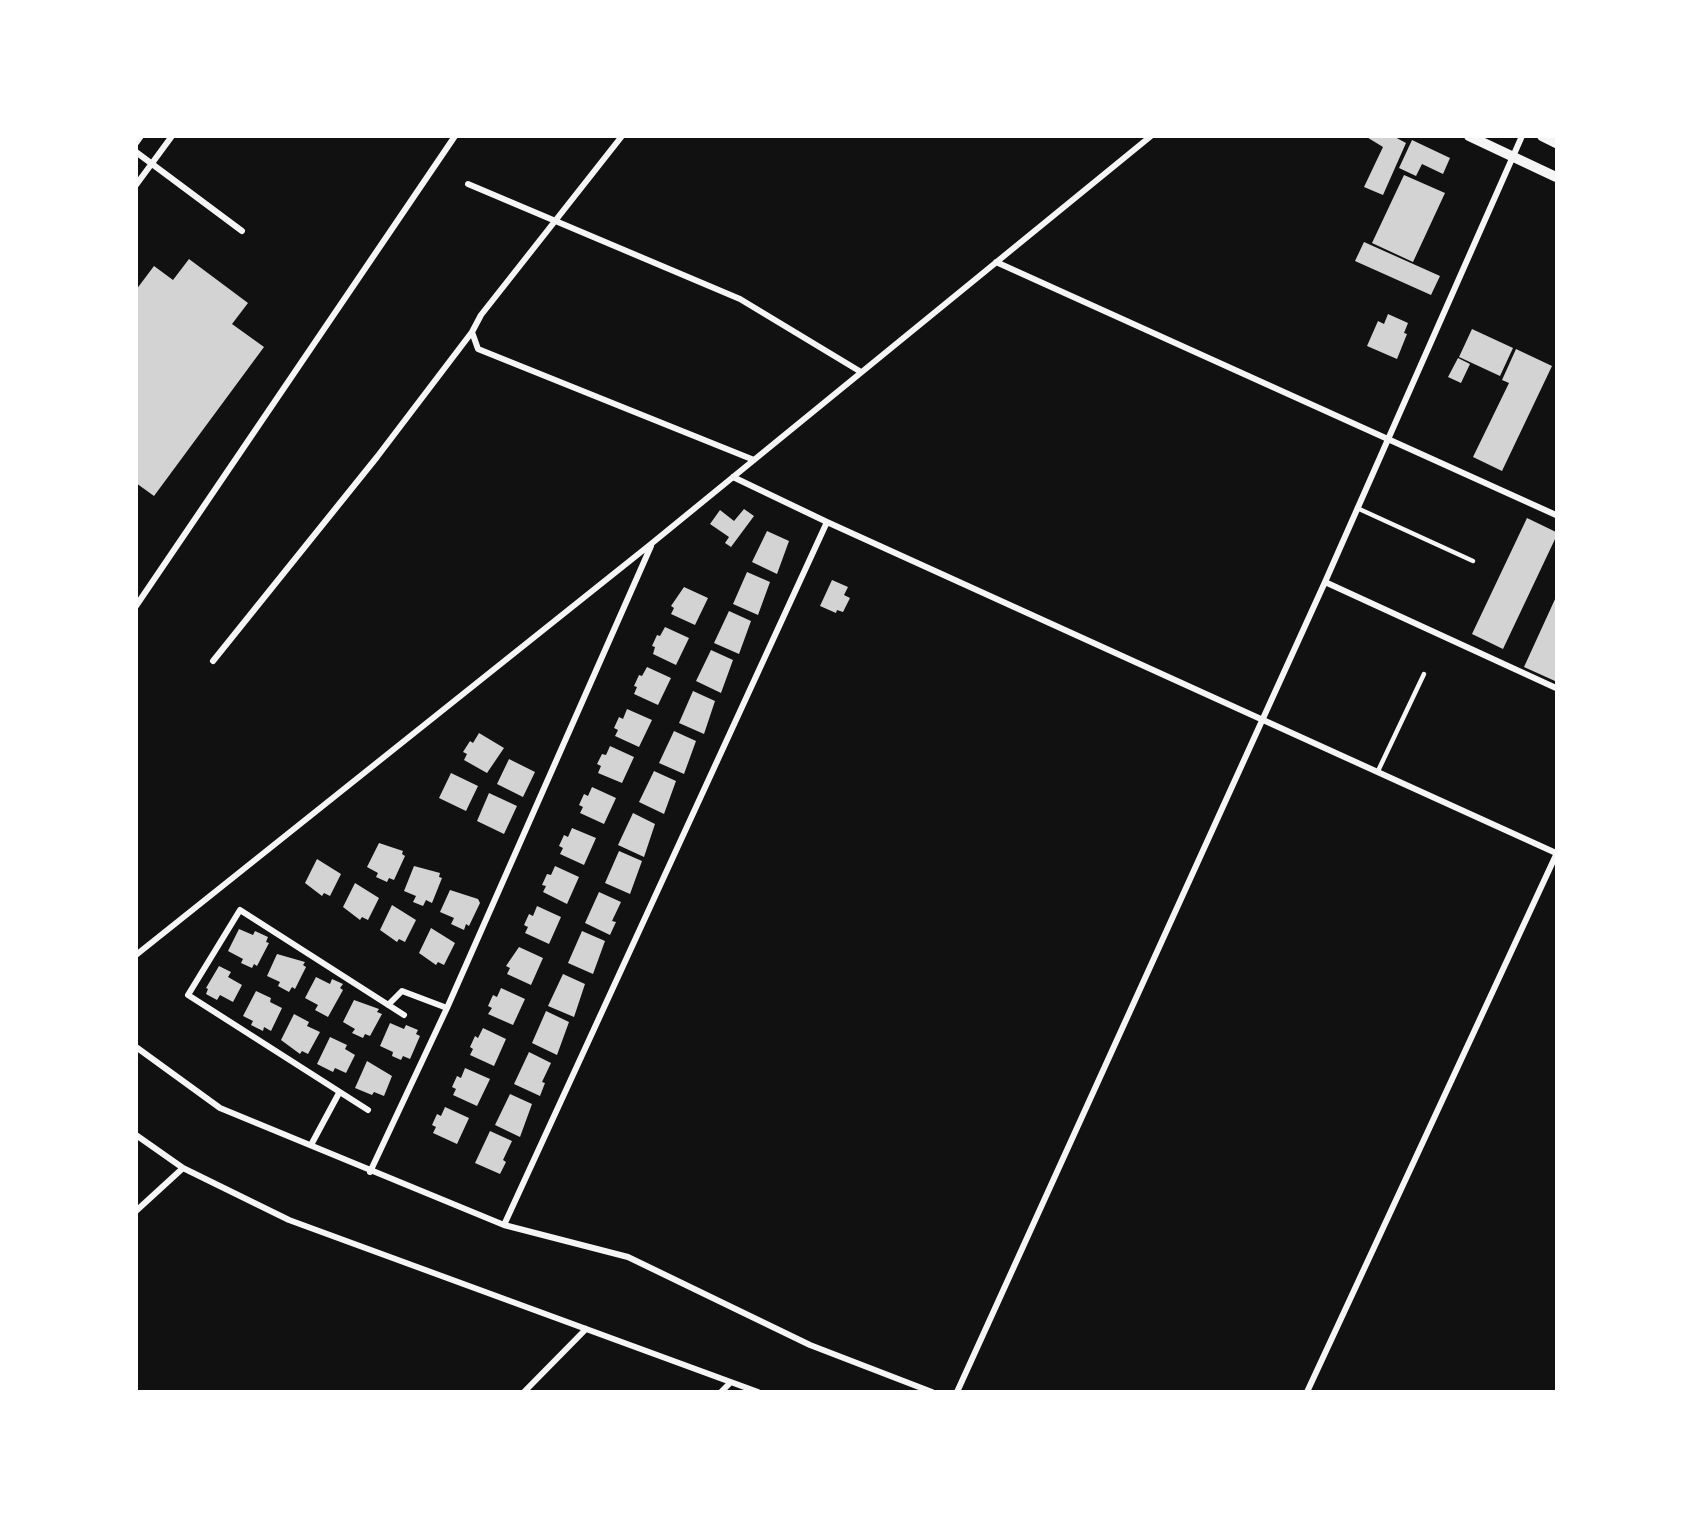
<!DOCTYPE html>
<html>
<head>
<meta charset="utf-8">
<style>
	body { margin:0 }
	#map { position:relative; width:1693px; height:1528px; overflow:hidden; background:#111; font-family:"PT Sans",sans-serif }
	canvas { display:block }
	.frame { position:absolute; inset:0; border:138px solid #fff; pointer-events:none }
</style>
</head>
<body>
<div id="map">
<canvas width="1693" height="1528"></canvas>
<div class="frame"></div>
</div>
<script>
const g = document.querySelector('canvas').getContext('2d');
g.lineJoin = 'round';
function paint(path, color) {
  g.fillStyle = color;
  g.fill(path, 'evenodd');
}
function trace(path, color, width, dash) {
  g.strokeStyle = color;
  g.lineWidth = width;
  g.lineCap = dash ? 'butt' : 'round';
  g.setLineDash(dash || []);
  g.stroke(path);
}
paint(new Path2D(`
	M 1365,136 L 1393,136 L 1406,143 L 1383,195 L 1364,187 L 1383,147 Z
	M 1412,140 L 1450,158 L 1443,174 L 1422,164 L 1416,176 L 1399,168 Z
	M 1404,175 L 1445,193 L 1413,262 L 1372,243 Z
	M 1364,242 L 1440,276 L 1431,295 L 1355,261 Z
	M 189,259 L 248,303 L 232,324 L 264,347 L 154,496 L 136,483 L 136,290 L 154,266 L 173,280 Z
	M 1388,314 L 1408,323 L 1404,333 L 1407,334 L 1397,359 L 1367,346 L 1378,321 L 1384,324 Z
	M 1472,329 L 1513,348 L 1500,376 L 1459,357 Z
	M 1516,349 L 1552,366 L 1502,471 L 1473,457 L 1509,383 L 1502,380 Z
	M 1458,358 L 1470,364 L 1461,383 L 1448,377 Z
	M 744,509 L 754,516 L 731,547 L 725,543 L 729,537 L 710,524 L 720,510 L 734,521 Z
	M 1527,518 L 1556,532 L 1556,537 L 1503,649 L 1472,634 Z
	M 767,531 L 789,541 L 777,574 L 752,562 Z
	M 747,572 L 770,582 L 758,615 L 733,604 Z
	M 832,580 L 848,587 L 844,595 L 850,598 L 843,612 L 837,610 L 836,613 L 820,606 Z
	M 684,587 L 708,598 L 695,625 L 671,614 L 674,608 L 671,606 Z
	M 1556,597 L 1556,677 L 1555,681 L 1524,667 Z
	M 729,611 L 751,621 L 739,654 L 714,643 Z
	M 665,627 L 689,638 L 676,665 L 653,654 L 655,647 L 652,646 L 657,635 L 660,636 Z
	M 711,650 L 733,660 L 721,693 L 696,681 Z
	M 647,667 L 671,678 L 658,705 L 634,694 L 637,687 L 634,686 L 639,675 L 642,676 Z
	M 693,691 L 715,701 L 704,734 L 679,723 Z
	M 627,709 L 652,720 L 639,747 L 615,736 L 618,730 L 614,728 L 619,717 L 623,719 Z
	M 674,731 L 696,741 L 684,774 L 659,763 Z
	M 479,733 L 504,748 L 487,773 L 464,760 L 467,754 L 463,752 L 470,741 L 473,743 Z
	M 610,746 L 634,757 L 622,783 L 598,773 L 601,766 L 597,764 L 602,754 L 606,755 Z
	M 509,759 L 535,772 L 523,797 L 497,784 Z
	M 654,771 L 676,781 L 664,814 L 639,802 Z
	M 451,773 L 478,786 L 466,811 L 439,798 Z
	M 592,787 L 616,798 L 604,824 L 580,813 L 583,807 L 579,805 L 584,794 L 588,796 Z
	M 489,793 L 517,806 L 504,834 L 477,821 Z
	M 633,813 L 655,824 L 644,857 L 618,845 Z
	M 572,828 L 596,838 L 584,865 L 560,854 L 563,848 L 559,846 L 564,835 L 568,837 Z
	M 379,843 L 403,851 L 402,854 L 405,856 L 394,880 L 389,878 L 387,882 L 376,877 L 378,873 L 367,867 Z
	M 619,851 L 642,861 L 630,894 L 605,883 Z
	M 317,859 L 341,874 L 330,896 L 324,893 L 322,896 L 305,883 Z
	M 414,866 L 440,873 L 439,877 L 442,878 L 432,903 L 426,900 L 423,906 L 413,902 L 416,896 L 404,891 Z
	M 555,866 L 579,877 L 567,904 L 543,892 L 546,886 L 542,885 L 547,874 L 551,875 Z
	M 355,883 L 379,898 L 368,920 L 362,917 L 360,920 L 343,907 Z
	M 450,890 L 478,899 L 480,903 L 469,926 L 466,924 L 464,930 L 451,924 L 454,918 L 440,912 Z
	M 599,892 L 621,902 L 612,921 L 616,922 L 610,935 L 585,923 Z
	M 392,905 L 416,920 L 405,942 L 399,939 L 397,942 L 380,930 Z
	M 537,906 L 561,917 L 549,944 L 525,933 L 528,927 L 524,925 L 529,914 L 533,916 Z
	M 431,928 L 455,943 L 444,965 L 438,962 L 436,965 L 419,953 Z
	M 239,929 L 253,935 L 255,931 L 268,937 L 266,942 L 269,943 L 257,966 L 254,964 L 252,968 L 241,963 L 243,959 L 228,951 Z
	M 582,931 L 605,941 L 593,974 L 568,963 Z
	M 519,947 L 543,958 L 531,985 L 507,974 L 510,968 L 506,966 Z
	M 277,954 L 305,962 L 303,965 L 306,967 L 295,989 L 292,987 L 289,992 L 278,986 L 280,982 L 267,976 Z
	M 219,966 L 231,972 L 228,977 L 242,985 L 233,1002 L 220,995 L 217,1000 L 206,994 L 208,989 L 206,988 Z
	M 563,974 L 585,984 L 574,1017 L 548,1006 Z
	M 316,977 L 330,984 L 332,979 L 343,984 L 340,988 L 343,990 L 328,1017 L 315,1010 L 318,1005 L 305,998 Z
	M 501,988 L 525,999 L 513,1025 L 488,1014 L 492,1008 L 488,1006 L 493,995 L 497,997 Z
	M 256,991 L 271,998 L 270,1002 L 282,1008 L 271,1031 L 264,1027 L 263,1031 L 251,1025 L 253,1021 L 243,1016 Z
	M 354,1000 L 379,1009 L 377,1012 L 382,1014 L 370,1036 L 365,1034 L 363,1038 L 352,1033 L 355,1029 L 343,1022 Z
	M 546,1011 L 569,1022 L 557,1055 L 532,1043 Z
	M 294,1014 L 309,1022 L 307,1026 L 320,1032 L 308,1054 L 302,1051 L 300,1054 L 281,1040 Z
	M 390,1023 L 404,1029 L 406,1025 L 418,1030 L 416,1034 L 420,1036 L 410,1059 L 403,1056 L 401,1060 L 392,1056 L 393,1052 L 380,1046 Z
	M 483,1028 L 506,1039 L 494,1066 L 470,1055 L 473,1049 L 470,1047 L 475,1036 L 478,1038 Z
	M 330,1037 L 347,1045 L 345,1049 L 355,1055 L 346,1073 L 335,1068 L 333,1072 L 317,1064 Z
	M 529,1052 L 551,1063 L 542,1082 L 545,1083 L 540,1096 L 514,1084 Z
	M 367,1061 L 392,1076 L 384,1096 L 374,1092 L 372,1095 L 355,1088 Z
	M 465,1068 L 490,1079 L 477,1106 L 453,1095 L 456,1089 L 452,1087 L 457,1076 L 461,1078 Z
	M 510,1094 L 532,1104 L 520,1137 L 495,1125 Z
	M 445,1107 L 469,1118 L 457,1144 L 433,1133 L 436,1127 L 432,1125 L 437,1114 L 441,1116 Z
	M 490,1131 L 512,1141 L 503,1160 L 506,1162 L 500,1174 L 475,1163 Z`), '#d3d3d3');
trace(new Path2D(`
	M 1357,508 L 1473,561
	M 1378,771 L 1424,674`), '#f5f5f5', 4.5);
trace(new Path2D(`
	M 622,136 L 481,315 L 472,332 L 478,349 L 754,460
	M 136,143 L 141,136
	M 136,152 L 242,231
	M 468,184 L 740,299 L 861,372
	M 136,185 L 172,136
	M 996,262 L 1556,515
	M 733,477 L 827,522 L 1556,853
	M 1325,582 L 1556,688
	M 136,606 L 455,136
	M 213,661 L 377,457 L 472,332
	M 136,955 L 651,544 L 1151,136
	M 388,1005 L 402,991 L 447,1008
	M 136,1047 L 220,1108 L 504,1225 L 628,1257 L 810,1345 L 932,1392
	M 368,1110 L 188,995 L 240,910 L 404,1015
	M 136,1135 L 183,1168 L 289,1220 L 758,1392
	M 311,1145 L 339,1093
	M 370,1172 L 447,1008 L 651,546
	M 136,1211 L 183,1168
	M 504,1225 L 827,522
	M 524,1392 L 586,1329
	M 721,1392 L 730,1383
	M 957,1392 L 1325,582 L 1522,136
	M 1307,1392 L 1556,855`), '#f5f5f5', 6);
trace(new Path2D(`
	M 1469,136 L 1556,177
	M 1542,136 L 1556,143`), '#f5f5f5', 10);
</script>
</body>
</html>
